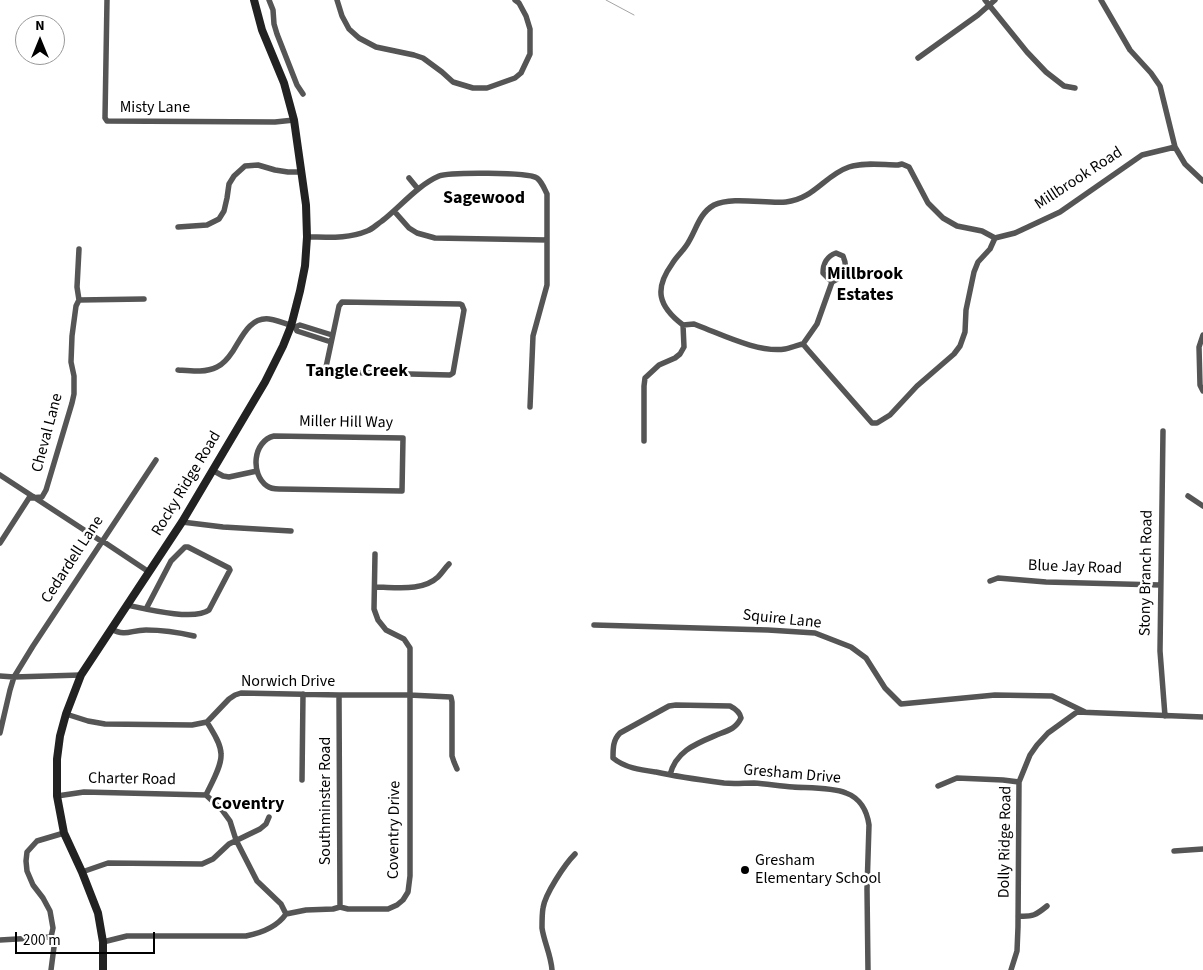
<!DOCTYPE html>
<html>
<head>
<meta charset="utf-8">
<style>
	body { margin:0 }
	#map { position:relative; width:1203px; height:970px; overflow:hidden; background:#fff; font-family:"Source Sans 3",sans-serif }
	canvas { display:block }
	.north { position:absolute; left:15px; top:15px; width:50px; height:50px; box-sizing:border-box; background:#fff; border:1px solid #999; border-radius:50%; rotate:0deg; font-size:14px; font-weight:700; line-height:20px; text-align:center; color:#000 }
	.north::after { content:''; display:block; margin:auto; width:18px; height:22px; background:#000; clip-path:polygon(50% 0,100% 100%,50% 72%,0 100%) }
	.scale { position:absolute; left:15px; top:932px; width:140px; height:22px; box-sizing:border-box; border:2px solid #000; border-top:0; padding-left:6px; font-size:15px; line-height:18px; white-space:nowrap; color:#000; -webkit-text-stroke:4px #fff; paint-order:stroke }
</style>
</head>
<body>
<div id="map">
<canvas width="1203" height="970"></canvas>
<div class="north">N</div>
<div class="scale">200 m</div>
</div>
<script>
const g = document.querySelector('canvas').getContext('2d');
g.lineJoin = 'round';
function trace(path, color, width, dash) {
  g.strokeStyle = color;
  g.lineWidth = width;
  g.lineCap = dash ? 'butt' : 'round';
  g.setLineDash(dash || []);
  g.stroke(path);
}
function drawText(font, color, halo, rows, align = 'center') {
  g.font = font + ' "Source Sans 3",sans-serif';
  g.lineWidth = 5;
  g.setLineDash([]);
  g.textBaseline = 'middle';
  g.strokeStyle = halo;
  g.fillStyle = color;
  for (const [text, x, y, turn = 0] of rows) {
    g.save();
    g.translate(x, y);
    g.rotate((+turn || 0) * Math.PI / 180);
    g.textAlign = isNaN(turn) ? turn : align;
    if (halo) g.strokeText(text, 0, 0);
    g.fillText(text, 0, 0);
    g.restore();
  }
}
trace(new Path2D(`
	M 606,0 L 634,15`), '#a3a3a3', 1);
trace(new Path2D(`
	M 107,0 L 105,118 L 107,121 L 275,122 L 294,120
	M 269,0 L 273,10 L 274,24 L 277,34 L 297,85 L 303,94
	M 337,0 L 342,16 L 349,29 L 359,38 L 376,47 L 414,55 L 423,58 L 442,72 L 453,82 L 473,88 L 487,88 L 515,78 L 521,73 L 530,54 L 530,29 L 526,16 L 519,3 L 515,0
	M 985,0 L 1027,52 L 1046,72 L 1064,86 L 1075,88
	M 1101,0 L 1130,50 L 1151,73 L 1160,86 L 1175,147 L 1185,164 L 1203,181
	M 918,58 L 978,15 L 995,0
	M 409,178 L 418,189
	M 394,211 L 409,228 L 417,233 L 435,238 L 547,240
	M 178,227 L 207,225 L 219,219 L 224,211 L 227,198 L 229,184 L 234,176 L 245,166 L 258,165 L 275,170 L 288,172 L 301,172
	M 307,237 C 327,237 348,239 367,231 C 373,229 377,224 382,221 C 400,207 418,185 439,176 C 449,172 528,172 537,178 C 542,182 544,188 547,194 L 547,285 L 533,336 L 530,407
	M 836,253 L 843,256 C 849,270 844,276 832,282 L 823,273 C 823,264 827,256 836,253 Z
	M 79,300 L 144,299
	M 342,302 L 460,304 L 462,305 L 464,310 L 453,373 L 450,375 L 328,372 L 326,367 L 339,306 Z
	M 683,325 L 694,324 L 699,326 C 723,335 759,353 785,349 C 791,348 797,345 803,344
	M 295,327 L 297,331 L 331,342
	M 1203,335 L 1199,347 L 1200,385 L 1203,391
	M 803,344 L 808,350 L 872,423 L 877,423 L 890,415 L 917,386 L 954,354 L 960,346 L 965,332 L 966,310 L 974,272 L 978,262 L 990,249 L 995,238 L 1015,233 L 1060,212 L 1142,155 L 1175,147
	M 803,344 L 817,324 L 832,282
	M 178,370 C 191,371 205,373 217,367 C 224,364 229,357 233,351 C 242,337 250,317 269,319 C 277,320 287,324 295,327 L 300,325 L 332,335
	M 1163,431 L 1160,651 L 1165,716
	M 274,436 L 403,438 L 402,491 L 279,489 C 275,489 271,489 267,486 C 250,474 253,441 274,436 Z
	M 644,441 L 644,386 L 645,378 L 659,365 L 675,358 L 680,354 L 684,347 L 683,325 C 658,306 654,289 672,264 C 676,257 682,252 686,246 C 696,232 698,214 714,205 C 732,196 766,204 786,202 C 814,199 825,175 849,167 C 864,162 883,165 898,165 L 902,164 L 909,167 L 928,203 L 943,218 L 957,226 L 982,231 L 995,238
	M 212,470 L 223,476 L 229,477 L 257,471
	M 0,475 L 101,541 L 104,542 L 149,572
	M 1188,496 L 1203,506
	M 182,522 L 223,527 L 291,531
	M 0,543 L 29,498 L 42,497 L 46,490 L 72,403 L 74,394 L 74,376 L 71,362 L 72,336 L 76,306 L 79,300 L 77,287 L 79,249
	M 990,581 L 998,578 L 1046,582 L 1160,585
	M 375,587 C 395,587 422,592 438,577 C 442,573 445,568 449,564
	M 127,605 C 146,609 194,621 209,610 L 230,570 L 229,568 L 188,547 L 185,547 L 171,561 L 146,609
	M 594,625 L 768,630 L 815,633 L 851,647 L 866,658 L 885,688 L 901,704 L 995,695 L 1052,696 L 1085,712
	M 111,629 C 127,637 130,630 146,630 C 163,630 177,632 194,636
	M 0,676 L 14,677 L 81,675
	M 339,695 L 340,907
	M 66,714 L 88,721 L 105,724 L 192,725 L 207,722 L 229,699 L 235,695 L 241,693 L 339,695 L 409,695 L 451,697 L 452,702 L 452,756 L 454,762 L 457,769
	M 0,733 L 10,690 L 14,677 L 33,646 L 156,460
	M 670,775 C 676,750 698,743 719,734 C 730,730 736,728 741,718 C 740,712 736,709 730,706 L 676,705 L 669,706 L 620,733 C 613,740 613,748 613,758 C 625,768 641,770 656,772 C 678,777 701,780 724,783 C 734,784 744,783 754,783 C 767,784 780,786 793,787 C 807,788 832,787 846,793 C 860,798 867,811 869,825 L 867,889 L 868,970
	M 302,780 L 303,694
	M 938,786 L 957,778 L 1003,780 L 1019,782
	M 206,795 L 222,810 L 230,821 L 236,840 L 257,881 L 281,904 L 286,914
	M 206,795 C 211,784 222,766 221,754 C 221,743 212,731 207,722
	M 57,796 L 84,792 L 206,795
	M 1174,851 L 1203,849
	M 82,872 L 108,863 L 202,864 L 213,859 L 229,844 L 260,829 L 266,824 L 269,817
	M 1018,916 C 1033,917 1036,915 1047,906
	M 0,940 L 51,937
	M 103,942 L 127,936 L 246,936 C 261,933 277,927 286,914 L 306,910 L 333,909 L 340,907 L 348,909 L 388,909 L 397,905 L 403,900 L 408,892 L 410,876 L 410,648 L 404,639 L 386,630 L 378,620 L 374,609 L 375,554
	M 51,970 L 54,947 L 51,937 L 53,928 L 50,911 L 43,898 L 33,885 L 27,871 L 26,861 L 27,852 L 37,841 L 64,833
	M 552,970 C 551,955 544,942 542,928 C 542,922 542,914 543,908 C 545,894 565,864 575,854
	M 1011,970 L 1017,951 L 1018,927 L 1019,782 L 1030,755 L 1037,745 L 1048,733 L 1077,712 L 1203,717`), '#555', 5.5);
trace(new Path2D(`
	M 103,970 L 103,942 L 98,913 L 82,872 L 64,833 L 57,796 L 57,759 L 60,736 L 66,714 L 81,675 L 182,522 L 265,382 L 283,346 L 291,326 L 300,291 L 305,266 L 307,237 L 306,205 L 294,120 L 284,83 L 262,30 L 254,0`), '#222', 8);
for (const [x, y, r, color] of [
	[745,870,5,"#000"]
]) {
  const dot = new Path2D();
  dot.arc(x, y, r, 0, 2 * Math.PI);
  g.fillStyle = color;
  g.fill(dot);
  trace(dot, '#fff', 2);
}
drawText('16px', '#000', '#fff', [
	["Misty Lane",155,108],
	["Millbrook Road",1079,179,-33],
	["Miller Hill Way",346,423,1],
	["Cheval Lane",48,433,-75],
	["Rocky Ridge Road",187,484,-59],
	["Cedardell Lane",73,560,-57],
	["Blue Jay Road",1075,568,2],
	["Stony Branch Road",1147,573,-89],
	["Squire Lane",782,620,6],
	["Norwich Drive",288,682],
	["Gresham Drive",792,775,5],
	["Charter Road",132,780,1],
	["Southminster Road",326,801,-90],
	["Coventry Drive",395,830,-89],
	["Dolly Ridge Road",1006,842,-89]
]);
drawText('16px', '#000', '#fff', [
	["Gresham",755,861],
	["Elementary School",755,879]
], 'left');
drawText('bold 18px', '#000', '#fff', [
	["Sagewood",484,199],
	["Millbrook",865,275],
	["Estates",865,296],
	["Tangle Creek",357,372],
	["Coventry",248,805]
]);
</script>
</body>
</html>
